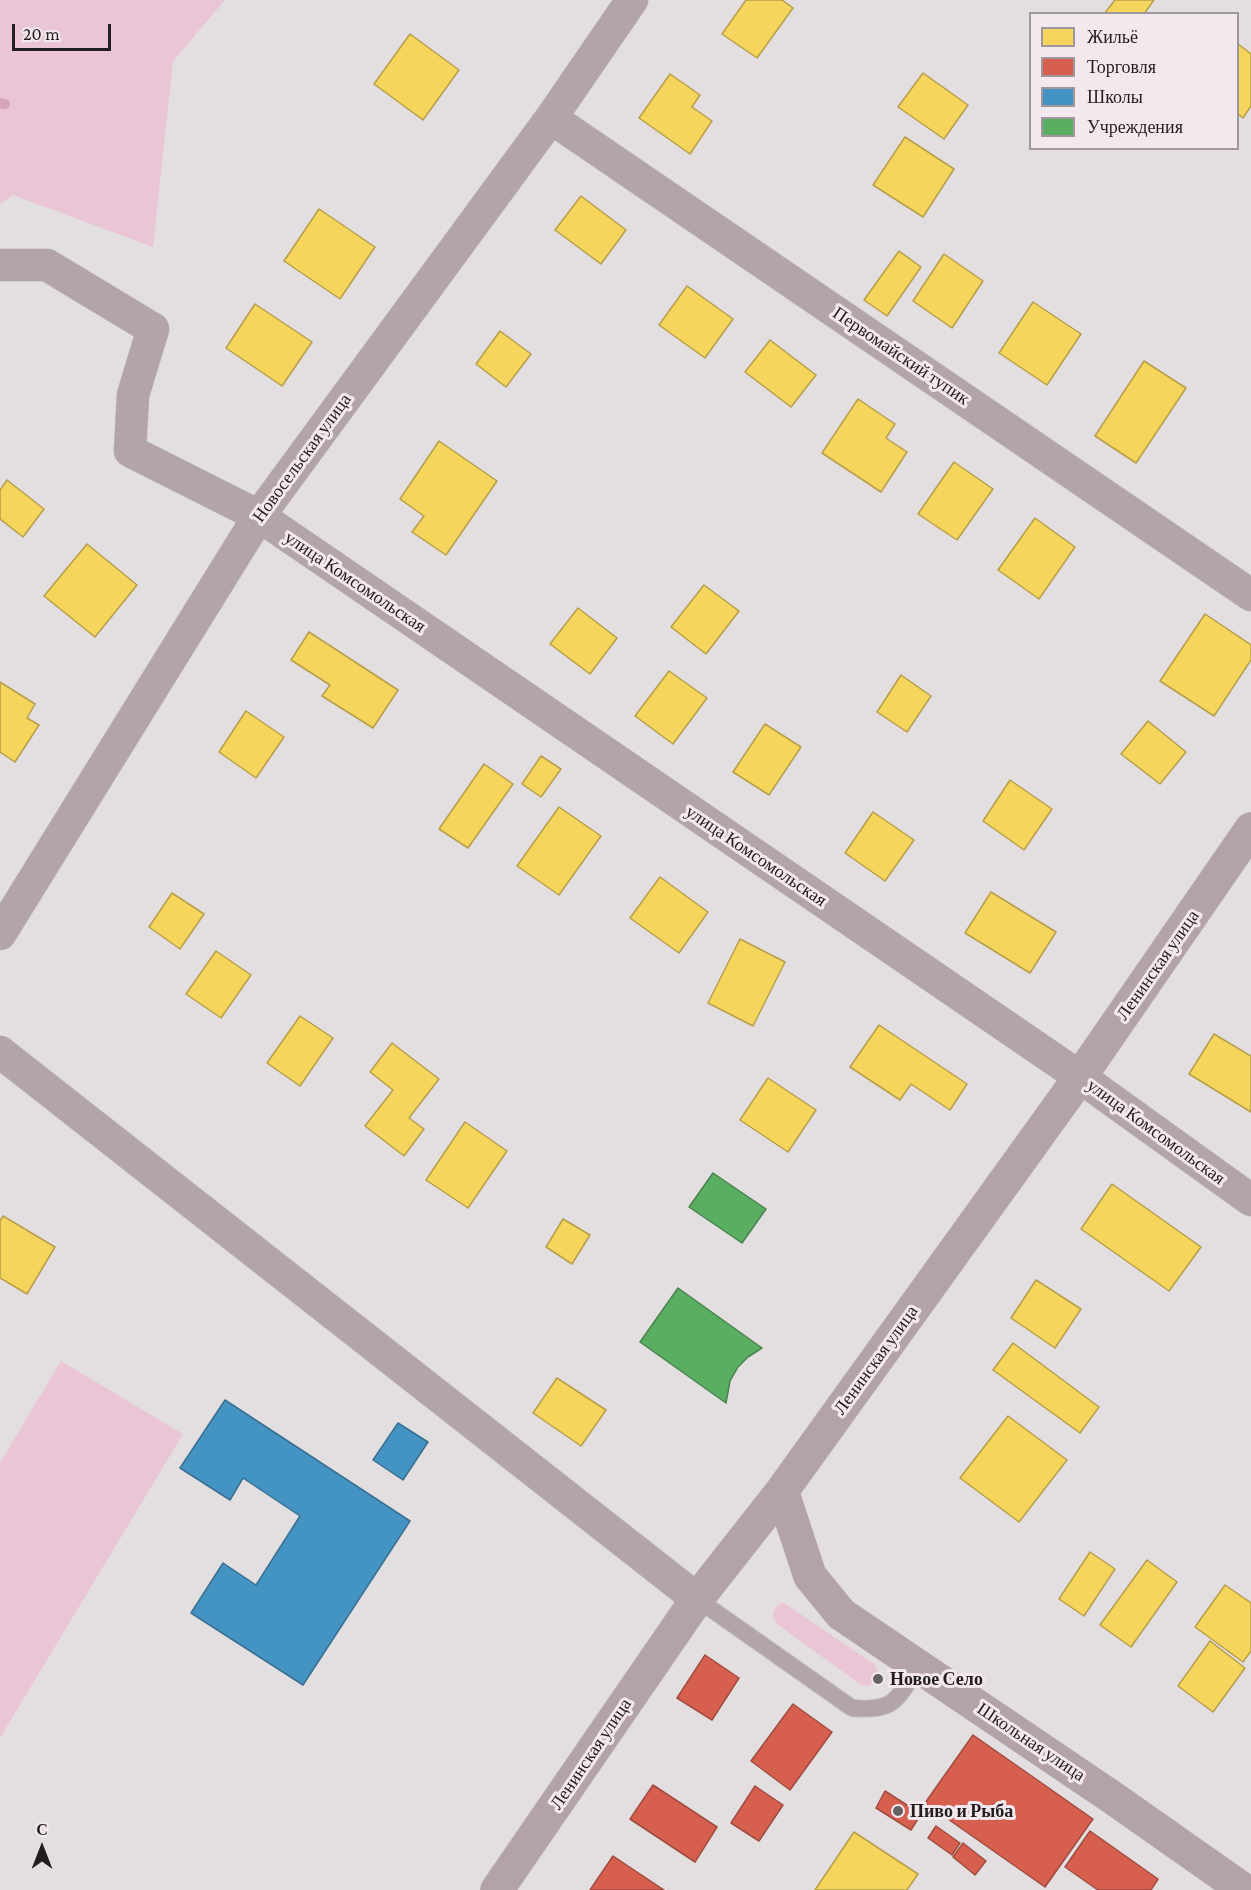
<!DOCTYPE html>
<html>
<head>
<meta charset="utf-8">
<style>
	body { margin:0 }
	#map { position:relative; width:1251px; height:1890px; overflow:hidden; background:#e3dee0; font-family:"Crimson Pro",serif }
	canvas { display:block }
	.legend { position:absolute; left:1029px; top:12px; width:210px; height:138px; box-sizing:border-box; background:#f3e8ed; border:2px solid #9f979b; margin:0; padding:8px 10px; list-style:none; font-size:18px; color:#221e20 }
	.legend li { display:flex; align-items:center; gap:12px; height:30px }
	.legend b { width:30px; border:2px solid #9f979b }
	.north { position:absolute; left:12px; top:1818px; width:60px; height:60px; -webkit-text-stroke:4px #f3e8ed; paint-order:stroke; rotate:0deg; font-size:16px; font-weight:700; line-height:24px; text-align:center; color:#221e20 }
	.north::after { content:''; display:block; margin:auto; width:21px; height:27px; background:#221e20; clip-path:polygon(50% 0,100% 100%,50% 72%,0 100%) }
	.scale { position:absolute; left:12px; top:24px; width:99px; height:27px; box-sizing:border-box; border:3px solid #221e20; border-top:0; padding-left:8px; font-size:18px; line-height:21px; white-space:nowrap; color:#221e20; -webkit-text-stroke:4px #f3e8ed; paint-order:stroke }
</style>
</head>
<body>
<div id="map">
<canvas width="1251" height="1890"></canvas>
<ul class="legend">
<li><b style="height:16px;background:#f6d55c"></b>Жильё</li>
<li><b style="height:16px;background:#d6604d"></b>Торговля</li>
<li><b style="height:16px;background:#4393c3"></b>Школы</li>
<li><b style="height:16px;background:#5aae61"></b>Учреждения</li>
</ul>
<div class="north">С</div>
<div class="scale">20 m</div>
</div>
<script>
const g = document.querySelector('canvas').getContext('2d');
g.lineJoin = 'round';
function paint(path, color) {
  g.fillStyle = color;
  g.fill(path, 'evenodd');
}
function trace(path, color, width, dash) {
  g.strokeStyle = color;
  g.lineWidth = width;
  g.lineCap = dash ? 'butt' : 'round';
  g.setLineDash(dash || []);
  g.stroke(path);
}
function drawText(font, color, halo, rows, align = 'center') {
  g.font = font + ' "Crimson Pro",serif';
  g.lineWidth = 6;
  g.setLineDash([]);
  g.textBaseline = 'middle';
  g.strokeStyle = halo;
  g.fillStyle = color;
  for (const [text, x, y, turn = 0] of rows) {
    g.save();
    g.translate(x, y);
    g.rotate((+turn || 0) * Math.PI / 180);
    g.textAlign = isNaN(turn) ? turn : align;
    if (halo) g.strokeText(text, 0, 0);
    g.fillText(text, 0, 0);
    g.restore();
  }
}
paint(new Path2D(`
	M 0,0 L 225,0 L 173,61 L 153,247 L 13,195 L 0,204 Z
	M 61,1361 L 183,1434 L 0,1738 L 0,1463 Z
	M 784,1603 L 874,1664 C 882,1675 879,1682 867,1686 L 860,1684 L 777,1624 C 770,1614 773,1606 784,1603 Z`), '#eac5d6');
const homes = new Path2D(`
	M 746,0 L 782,0 L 793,8 L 757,58 L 722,34 Z
	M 1115,0 L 1154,0 L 1144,14 L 1104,14 Z
	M 410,34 L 459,70 L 423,120 L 374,84 Z
	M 1238,44 L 1251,54 L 1251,106 L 1243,118 L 1238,114 Z
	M 923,73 L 968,105 L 944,139 L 898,107 Z
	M 670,74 L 700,95 L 692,107 L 712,121 L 690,154 L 639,118 Z
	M 905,137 L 954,169 L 923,217 L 873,185 Z
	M 581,196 L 626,230 L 601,264 L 555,230 Z
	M 319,209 L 375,247 L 340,299 L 284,261 Z
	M 899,251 L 921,267 L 887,316 L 864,300 Z
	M 944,254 L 983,281 L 952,328 L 913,301 Z
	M 687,286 L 733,319 L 705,358 L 659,325 Z
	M 1033,302 L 1081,334 L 1047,385 L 999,353 Z
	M 255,304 L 312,342 L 282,386 L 226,348 Z
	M 500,331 L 531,354 L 506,387 L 476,364 Z
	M 770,340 L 816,375 L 791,407 L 745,372 Z
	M 1144,361 L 1186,388 L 1136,463 L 1095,436 Z
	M 858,399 L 895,424 L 886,438 L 907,452 L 881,492 L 822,453 Z
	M 439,441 L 497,481 L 446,555 L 412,532 L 424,516 L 400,499 Z
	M 954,462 L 993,489 L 957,540 L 918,514 Z
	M 7,480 L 44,509 L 23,537 L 0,519 L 0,490 Z
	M 1035,518 L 1075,547 L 1039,599 L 998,570 Z
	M 87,544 L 137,585 L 95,637 L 44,596 Z
	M 704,585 L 739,611 L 706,654 L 671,627 Z
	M 578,608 L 617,638 L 590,674 L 550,644 Z
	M 1205,614 L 1251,645 L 1251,660 L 1214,716 L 1160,681 Z
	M 309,632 L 398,690 L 373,728 L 322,696 L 330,685 L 291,660 Z
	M 669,671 L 707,698 L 673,744 L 635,716 Z
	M 901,675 L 931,696 L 907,732 L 877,712 Z
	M 0,682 L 35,704 L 27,718 L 39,725 L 15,762 L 0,752 Z
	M 246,711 L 284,737 L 256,778 L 219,752 Z
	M 1148,721 L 1186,752 L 1160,784 L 1121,754 Z
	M 765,724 L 801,747 L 769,795 L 733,772 Z
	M 541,756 L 561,769 L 541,797 L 522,784 Z
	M 484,764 L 513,784 L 468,848 L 439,829 Z
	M 1010,780 L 1052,809 L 1024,850 L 983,821 Z
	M 559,807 L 601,836 L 559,895 L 517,866 Z
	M 873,812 L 914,840 L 885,881 L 845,853 Z
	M 660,877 L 708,912 L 679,953 L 630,918 Z
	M 991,892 L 1056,932 L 1030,973 L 965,933 Z
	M 172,893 L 204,914 L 180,949 L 149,927 Z
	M 740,939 L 785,962 L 753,1026 L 708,1003 Z
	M 216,951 L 251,975 L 221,1018 L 186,994 Z
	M 300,1016 L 333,1038 L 300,1086 L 267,1063 Z
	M 879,1025 L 967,1084 L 950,1110 L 911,1084 L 900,1100 L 850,1067 Z
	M 1214,1034 L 1251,1056 L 1251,1112 L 1189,1074 Z
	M 392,1043 L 439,1079 L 409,1118 L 424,1129 L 404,1156 L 365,1126 L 393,1090 L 370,1072 Z
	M 768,1078 L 816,1110 L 788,1152 L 740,1120 Z
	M 465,1122 L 507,1151 L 468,1208 L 426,1180 Z
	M 1112,1184 L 1201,1247 L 1169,1291 L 1081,1229 Z
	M 3,1216 L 55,1247 L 27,1294 L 0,1278 L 0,1221 Z
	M 563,1219 L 590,1235 L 572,1264 L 546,1247 Z
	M 1036,1280 L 1081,1309 L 1055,1348 L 1011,1318 Z
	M 1013,1343 L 1099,1407 L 1080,1433 L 993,1370 Z
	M 557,1378 L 606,1410 L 581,1446 L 533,1413 Z
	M 1008,1416 L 1067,1460 L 1019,1522 L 960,1478 Z
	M 1090,1552 L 1115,1569 L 1084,1616 L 1059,1599 Z
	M 1147,1560 L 1177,1582 L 1131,1647 L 1100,1625 Z
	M 1225,1585 L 1251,1603 L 1251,1651 L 1243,1662 L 1195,1627 Z
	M 1210,1641 L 1245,1668 L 1213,1712 L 1178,1686 Z
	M 854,1832 L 918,1874 L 907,1890 L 815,1890 Z`);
paint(homes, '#f6d55c');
trace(homes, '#b69e4a', 1.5);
const shops = new Path2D(`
	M 705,1655 L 739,1678 L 712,1720 L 677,1698 Z
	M 793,1704 L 832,1732 L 790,1790 L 751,1761 Z
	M 973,1735 L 1093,1819 L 1045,1887 L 925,1803 Z
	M 653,1785 L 717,1827 L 695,1862 L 630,1819 Z
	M 755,1786 L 783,1805 L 759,1841 L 731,1823 Z
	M 885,1791 L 921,1814 L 911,1830 L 876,1808 Z
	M 936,1826 L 960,1843 L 952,1855 L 928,1838 Z
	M 1090,1831 L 1158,1879 L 1151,1890 L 1098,1890 L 1065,1867 Z
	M 963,1843 L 986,1861 L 975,1875 L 953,1857 Z
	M 613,1856 L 664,1890 L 590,1890 Z`);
paint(shops, '#d6604d');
trace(shops, '#a04c40', 1.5);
const schools = new Path2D(`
	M 225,1400 L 410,1521 L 303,1685 L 191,1613 L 223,1563 L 256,1585 L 300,1516 L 243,1478 L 230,1500 L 180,1468 Z
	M 398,1423 L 428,1442 L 403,1480 L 373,1460 Z`);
paint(schools, '#4393c3');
trace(schools, '#397092', 1.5);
const public = new Path2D(`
	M 713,1173 L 766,1209 L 742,1243 L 689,1207 Z
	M 678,1288 L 762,1348 L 748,1357 L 738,1367 L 730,1381 L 726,1403 L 640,1342 Z`);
paint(public, '#5aae61');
trace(public, '#49834e', 1.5);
trace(new Path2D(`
	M 0,103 L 5,104`), '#d8a4bc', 10);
const lane = new Path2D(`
	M 697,1599 L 852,1708 C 896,1712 896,1699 919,1666`);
const street = new Path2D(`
	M 551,118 L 1251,595
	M 0,265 L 47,265 L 153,329 L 133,395 L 130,451 L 259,516 L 1080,1077 L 1251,1200
	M 0,934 L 259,516 L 551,118 L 632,0
	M 0,1052 L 697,1599`);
const secondary = new Path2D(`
	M 782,1491 L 810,1576 L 841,1614 L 1113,1798 L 1244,1890
	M 497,1890 L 697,1599 L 782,1491 L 1080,1077 L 1251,829`);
trace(lane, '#bfbcbd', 18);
trace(street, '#bfbcbd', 33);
trace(secondary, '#bfbcbd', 34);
trace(lane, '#b3a3ab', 16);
trace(street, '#b3a3ab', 32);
trace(secondary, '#b3a2aa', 33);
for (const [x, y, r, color] of [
	[878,1679,6,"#666163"],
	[898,1811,6,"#666163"]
]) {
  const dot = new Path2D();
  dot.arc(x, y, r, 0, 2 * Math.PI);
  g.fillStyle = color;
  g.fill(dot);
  trace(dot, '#f3e8ed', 2);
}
drawText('18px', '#221e20', '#f3e8ed', [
	["Первомайский тупик",901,356,34],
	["Новосельская улица",302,458,-54],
	["улица Комсомольская",355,582,34],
	["улица Комсомольская",756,856,34],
	["Ленинская улица",1158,965,-55],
	["улица Комсомольская",1156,1132,36],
	["Ленинская улица",876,1360,-54],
	["Школьная улица",1031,1742,34],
	["Ленинская улица",591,1754,-56]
]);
drawText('bold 18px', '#221e20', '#f3e8ed', [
	["Новое Село",890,1679],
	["Пиво и Рыба",910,1811]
], 'left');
</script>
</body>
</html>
